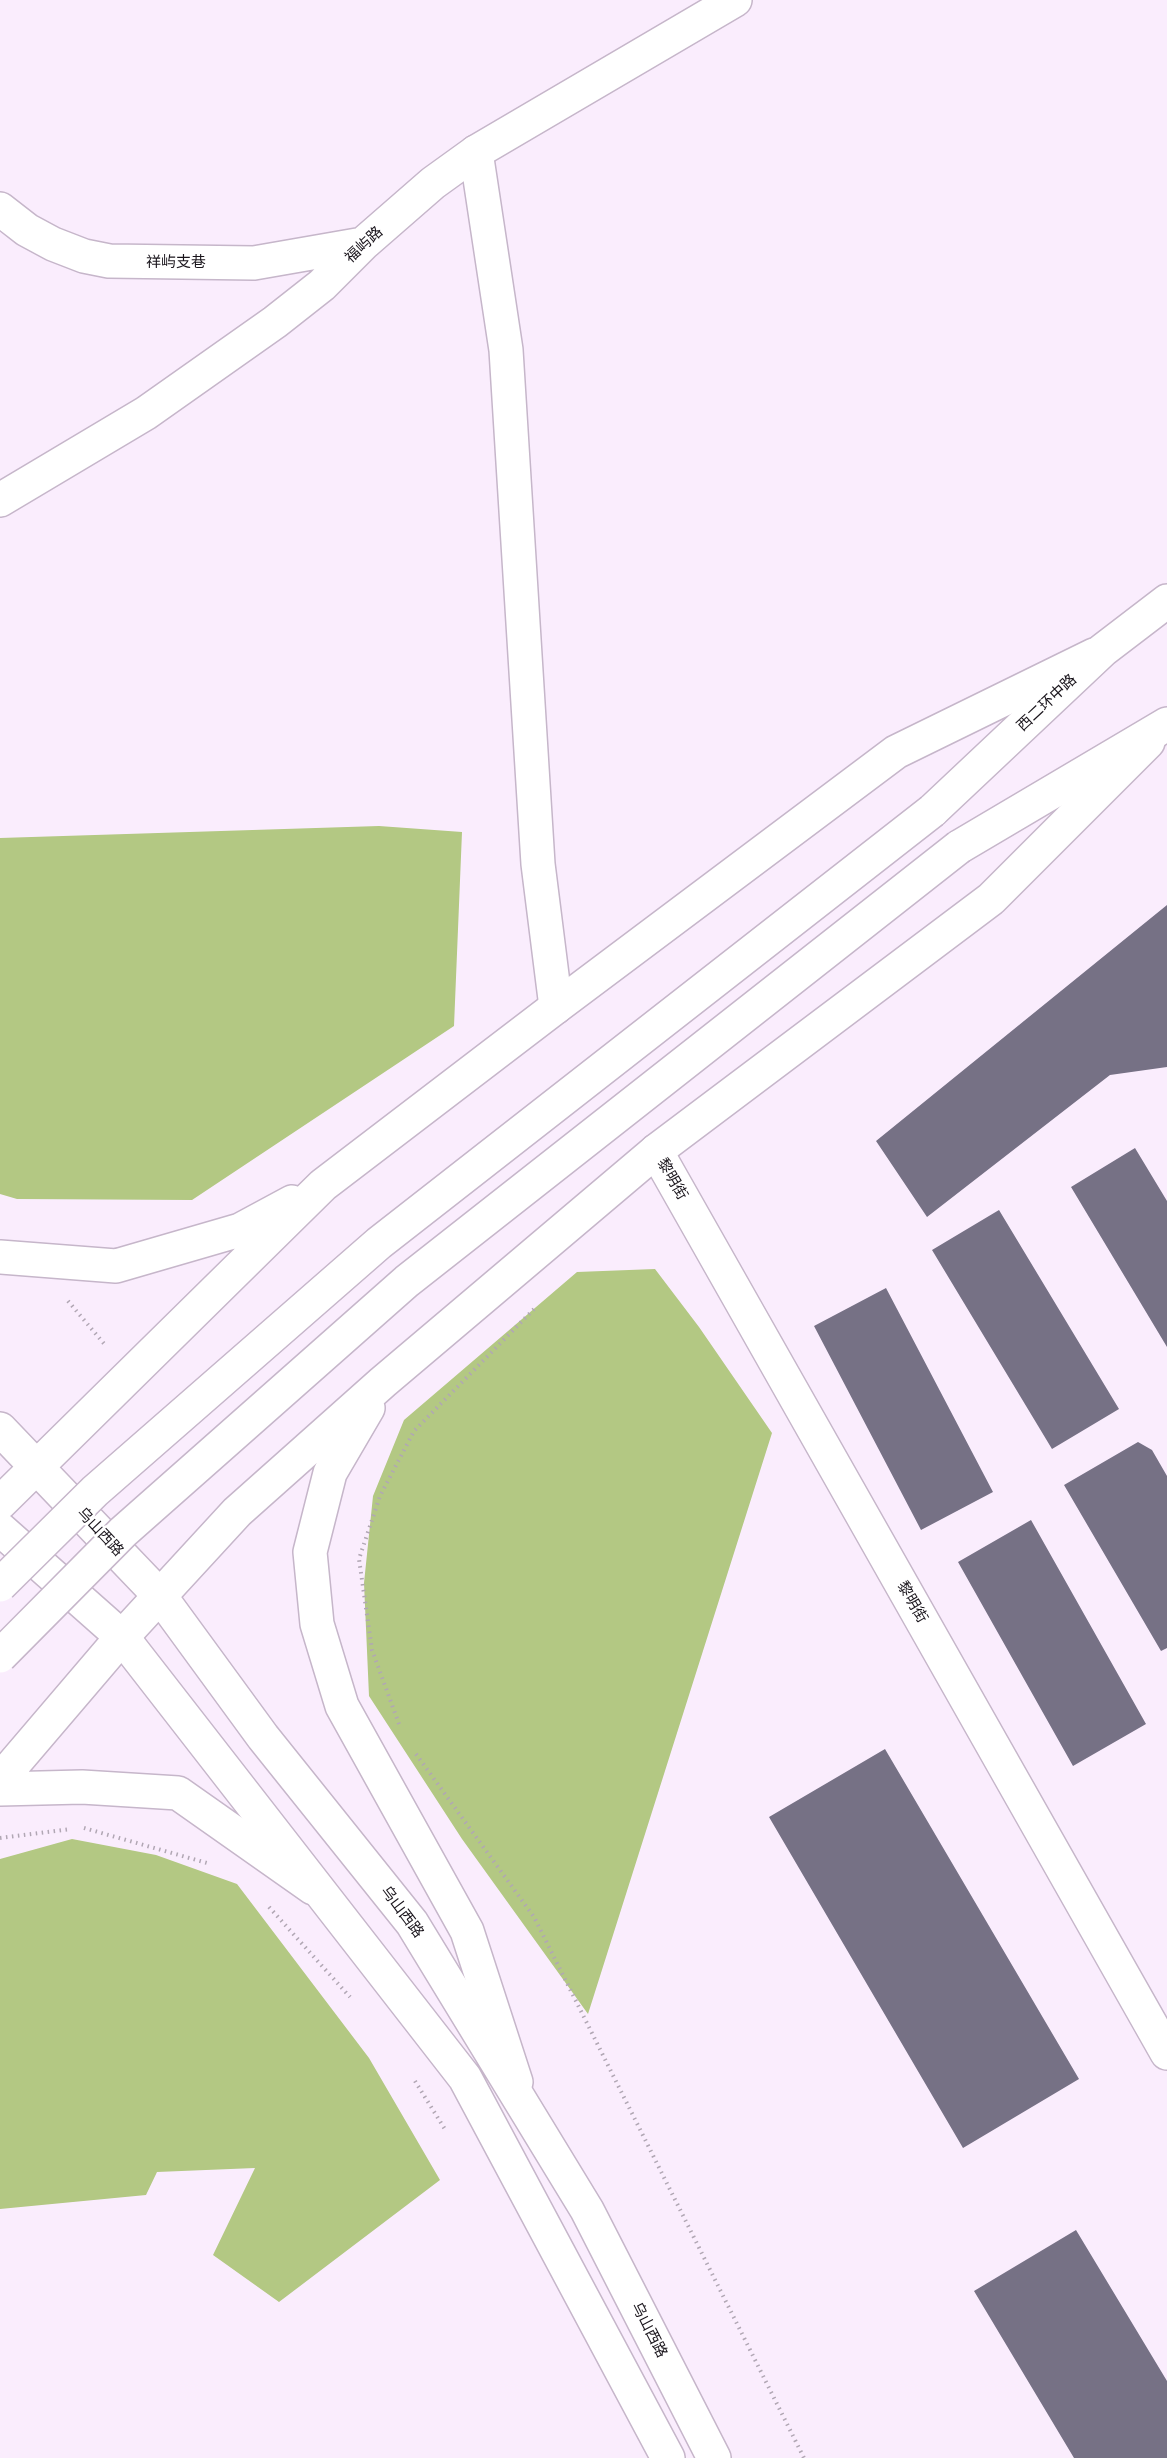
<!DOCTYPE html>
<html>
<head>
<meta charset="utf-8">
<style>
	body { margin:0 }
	canvas { display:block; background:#faedfd }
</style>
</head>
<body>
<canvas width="1167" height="2458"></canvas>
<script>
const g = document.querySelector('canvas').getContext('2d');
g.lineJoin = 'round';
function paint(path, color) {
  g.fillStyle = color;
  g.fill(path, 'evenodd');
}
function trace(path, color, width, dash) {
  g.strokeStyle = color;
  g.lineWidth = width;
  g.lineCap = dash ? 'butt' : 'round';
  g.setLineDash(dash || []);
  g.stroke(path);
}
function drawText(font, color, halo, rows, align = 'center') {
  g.font = font + ' "Noto Sans","Noto Sans SC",sans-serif';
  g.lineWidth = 4.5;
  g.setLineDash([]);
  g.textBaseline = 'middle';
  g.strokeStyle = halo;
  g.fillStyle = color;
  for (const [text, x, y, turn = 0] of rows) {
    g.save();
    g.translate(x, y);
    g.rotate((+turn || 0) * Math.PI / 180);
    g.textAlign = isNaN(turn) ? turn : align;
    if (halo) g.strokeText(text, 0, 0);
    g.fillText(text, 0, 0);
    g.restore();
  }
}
paint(new Path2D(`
	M 379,826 L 462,832 L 454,1026 L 192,1200 L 17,1199 L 0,1194 L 0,838 Z
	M 655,1269 L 699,1327 L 772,1433 L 588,2014 L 462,1839 L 369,1696 L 364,1583 L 373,1496 L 404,1420 L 577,1272 Z
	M 72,1839 L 156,1855 L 237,1884 L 369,2058 L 440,2180 L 279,2302 L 213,2255 L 255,2168 L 157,2172 L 146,2195 L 0,2209 L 0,1859 Z`), '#b3c883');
paint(new Path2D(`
	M 1167,905 L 1167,1067 L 1110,1075 L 927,1217 L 876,1141 Z
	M 1135,1148 L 1167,1201 L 1167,1347 L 1071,1187 Z
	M 999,1210 L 1119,1409 L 1052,1449 L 932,1250 Z
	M 886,1288 L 993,1492 L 921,1530 L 814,1326 Z
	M 1138,1442 L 1152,1450 L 1167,1476 L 1167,1648 L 1161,1651 L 1064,1485 Z
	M 1031,1520 L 1146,1724 L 1073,1766 L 958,1562 Z
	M 885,1749 L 1079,2079 L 963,2148 L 769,1817 Z
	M 1076,2230 L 1167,2381 L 1167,2458 L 1074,2458 L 974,2291 Z`), '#767185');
const street = new Path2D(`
	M 476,152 L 506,350 L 538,864 L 556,1007
	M 656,1151 L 1167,2053`);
const secondary = new Path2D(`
	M 0,209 L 27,230 L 53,244 L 84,256 L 109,261 L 254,263 L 363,244
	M 0,500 L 146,413 L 275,322 L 322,285 L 363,244 L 433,183 L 476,152 L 735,0
	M 0,1257 L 116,1266 L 240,1230 L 292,1202
	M 368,1408 L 330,1473 L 310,1552 L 317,1624 L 342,1706 L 467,1931 L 516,2082
	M 0,1503 L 323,1185 L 556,1007 L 896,752 L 1094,655
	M 0,1780 L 122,1637 L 237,1512 L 383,1382 L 656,1151 L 991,899 L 1148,742
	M 0,1789 L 82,1787 L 178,1793 L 313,1888`);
const primary = new Path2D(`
	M 0,1429 L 160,1596 L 263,1737 L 412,1923 L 587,2210 L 714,2458
	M 0,1529 L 122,1637 L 465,2078 L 668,2458`);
const highway = new Path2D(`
	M 932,811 L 1103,650 L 1167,601
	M 959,847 L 1167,724`);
trace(street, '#c6b6ca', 36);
trace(secondary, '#c6b6ca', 36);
trace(primary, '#c6b6ca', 36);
trace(highway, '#c6b6ca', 36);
trace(new Path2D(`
	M 68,1301 L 106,1346
	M 399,1724 L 372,1650 L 359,1559 L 380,1496 L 414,1431 L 536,1307
	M 416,1754 L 534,1917 L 804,2458
	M 84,1828 L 207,1863
	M 0,1838 L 71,1829
	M 269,1907 L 350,1997
	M 415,2081 L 446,2131`), '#b1a7b4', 4, [1.5, 4.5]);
trace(street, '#fff', 33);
trace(secondary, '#fff', 33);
trace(primary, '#fff', 33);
trace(highway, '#fff', 33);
const highwayBridge = new Path2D(`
	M 0,1585 L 95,1491 L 379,1243 L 932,811
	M 0,1656 L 123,1532 L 407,1281 L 959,847`);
trace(highwayBridge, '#c6b6ca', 36, []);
trace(highwayBridge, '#fff', 33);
drawText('15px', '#19141b', '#fff', [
	["福屿路",364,245,-43],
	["祥屿支巷",176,263],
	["西二环中路",1047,703,-43],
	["黎明街",672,1179,60],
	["乌山西路",100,1532,47],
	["黎明街",912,1602,60],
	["乌山西路",402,1912,53],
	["乌山西路",649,2330,63]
]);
</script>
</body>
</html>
